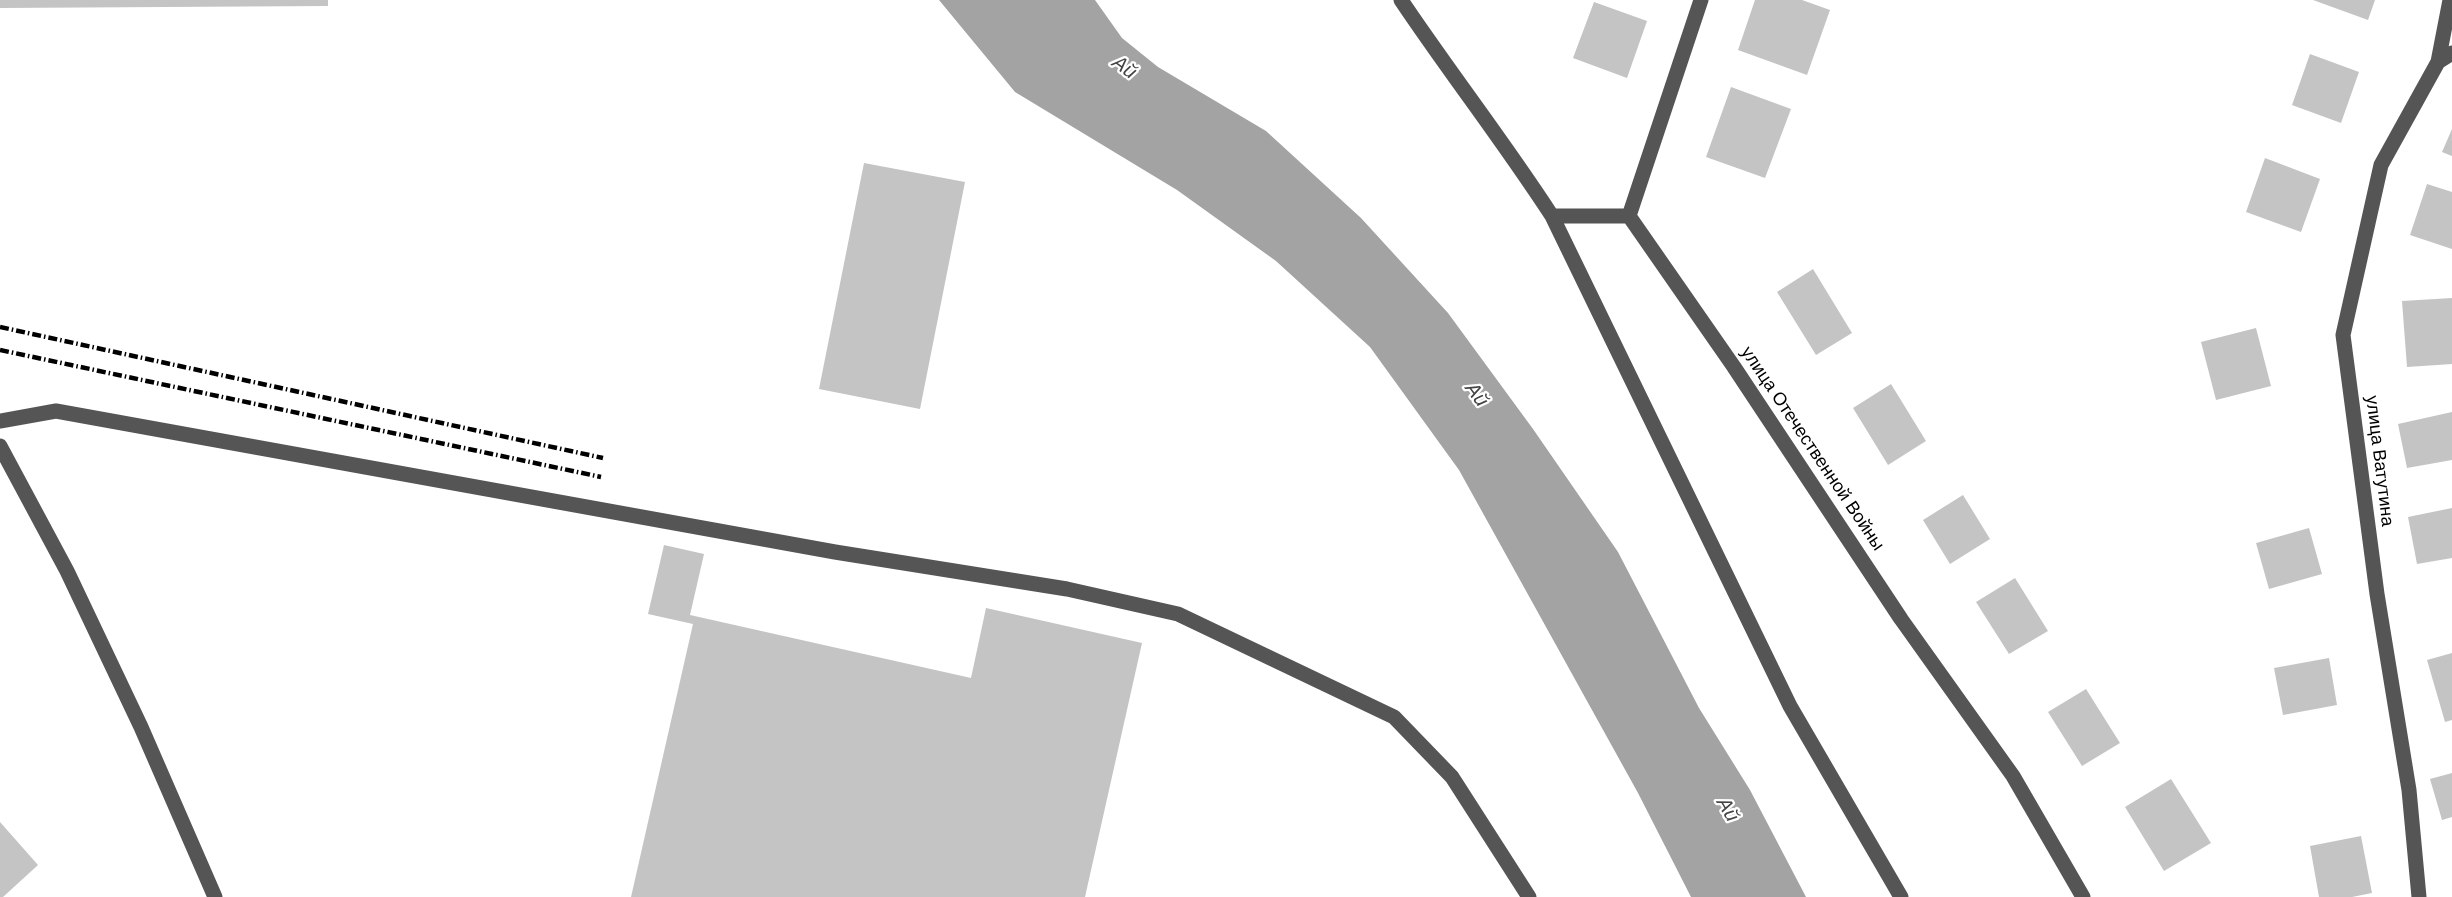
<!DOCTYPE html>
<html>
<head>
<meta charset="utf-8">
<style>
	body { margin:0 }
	canvas { display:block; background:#fff }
</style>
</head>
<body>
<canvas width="2452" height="897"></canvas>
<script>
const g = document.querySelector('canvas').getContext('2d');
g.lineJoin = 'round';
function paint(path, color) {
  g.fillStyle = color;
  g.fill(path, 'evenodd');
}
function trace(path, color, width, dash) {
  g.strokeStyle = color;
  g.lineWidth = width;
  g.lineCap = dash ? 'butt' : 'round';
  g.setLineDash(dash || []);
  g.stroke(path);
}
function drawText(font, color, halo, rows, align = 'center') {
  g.font = font + ' "DM Sans",sans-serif';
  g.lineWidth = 4.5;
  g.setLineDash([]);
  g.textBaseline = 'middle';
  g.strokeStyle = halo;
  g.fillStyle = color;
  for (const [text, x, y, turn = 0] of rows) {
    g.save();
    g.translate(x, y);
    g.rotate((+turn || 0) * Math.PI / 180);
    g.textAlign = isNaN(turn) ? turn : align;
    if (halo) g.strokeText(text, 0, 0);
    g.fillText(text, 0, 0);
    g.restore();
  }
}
paint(new Path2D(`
	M 939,0 L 1095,0 L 1122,38 L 1158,67 L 1266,131 L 1361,218 L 1448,313 L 1533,429 L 1618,552 L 1699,708 L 1750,790 L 1806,897 L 1691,897 L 1638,793 L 1459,470 L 1370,347 L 1276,261 L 1177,190 L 1015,92 Z`), '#a3a3a3');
paint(new Path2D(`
	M 0,0 L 328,0 L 328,6 L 0,8 Z
	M 1755,0 L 1802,0 L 1830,10 L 1807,75 L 1738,50 Z
	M 2313,0 L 2375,0 L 2368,20 Z
	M 1594,2 L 1647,21 L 1627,78 L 1573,58 Z
	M 2310,54 L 2359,72 L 2341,123 L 2292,105 Z
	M 1731,87 L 1791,109 L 1765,178 L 1706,157 Z
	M 2452,129 L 2452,156 L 2442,152 Z
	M 2265,158 L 2320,179 L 2301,232 L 2246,212 Z
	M 864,163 L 965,182 L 920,409 L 819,389 Z
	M 2427,184 L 2452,192 L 2452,249 L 2410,235 Z
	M 1813,269 L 1852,333 L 1816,355 L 1777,292 Z
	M 2452,298 L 2452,364 L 2407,367 L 2402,301 Z
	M 2256,328 L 2271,386 L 2216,400 L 2201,342 Z
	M 1891,384 L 1926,441 L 1888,465 L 1853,408 Z
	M 2452,412 L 2452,460 L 2407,468 L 2398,424 Z
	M 1963,495 L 1990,539 L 1950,564 L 1923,520 Z
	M 2452,508 L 2452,558 L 2417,564 L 2408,517 Z
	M 2309,528 L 2322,574 L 2269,589 L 2256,543 Z
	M 664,545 L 704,554 L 690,615 L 971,678 L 986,608 L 1142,643 L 1085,897 L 631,897 L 693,624 L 648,614 Z
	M 2015,578 L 2048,631 L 2009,654 L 1976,602 Z
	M 2452,653 L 2452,720 L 2445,722 L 2427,660 Z
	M 2329,658 L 2337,705 L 2283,715 L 2274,668 Z
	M 2086,689 L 2120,743 L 2082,766 L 2048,712 Z
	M 2452,773 L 2452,817 L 2442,820 L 2430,779 Z
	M 2171,779 L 2211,843 L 2164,871 L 2125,807 Z
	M 0,822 L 38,865 L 3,897 L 0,897 Z
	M 2361,836 L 2372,893 L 2352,897 L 2319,897 L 2310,846 Z`), '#c4c4c4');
trace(new Path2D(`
	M 1401,0 C 1450,73 1504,142 1552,216 L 1790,706 L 1901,897
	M 1701,0 L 1629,216 L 1734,367 L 1901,619 L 2013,776 L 2083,897
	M 2438,62 L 2450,0
	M 1552,216 L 1629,216
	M 0,421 L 56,411 L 835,552 L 1067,589 L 1178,614 L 1394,717 L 1452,777 L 1529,897
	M 0,446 L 67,571 L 141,727 L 215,897
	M 2419,897 L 2409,790 L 2377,594 L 2343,335 L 2381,165 L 2438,62 L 2452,53`), '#555', 15);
trace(new Path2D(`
	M 0,327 L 603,458
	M 0,350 L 601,477`), '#000', 4.5, [9, 3, 1.5, 3]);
drawText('18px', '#000', '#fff', [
	["улица Отечественной Войны",1812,449,56],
	["улица Ватутина",2379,461,83]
]);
drawText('italic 20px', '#444', '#fff', [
	["Ай",1124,68,36],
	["Ай",1476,395,54],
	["Ай",1727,810,60]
]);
</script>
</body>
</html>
